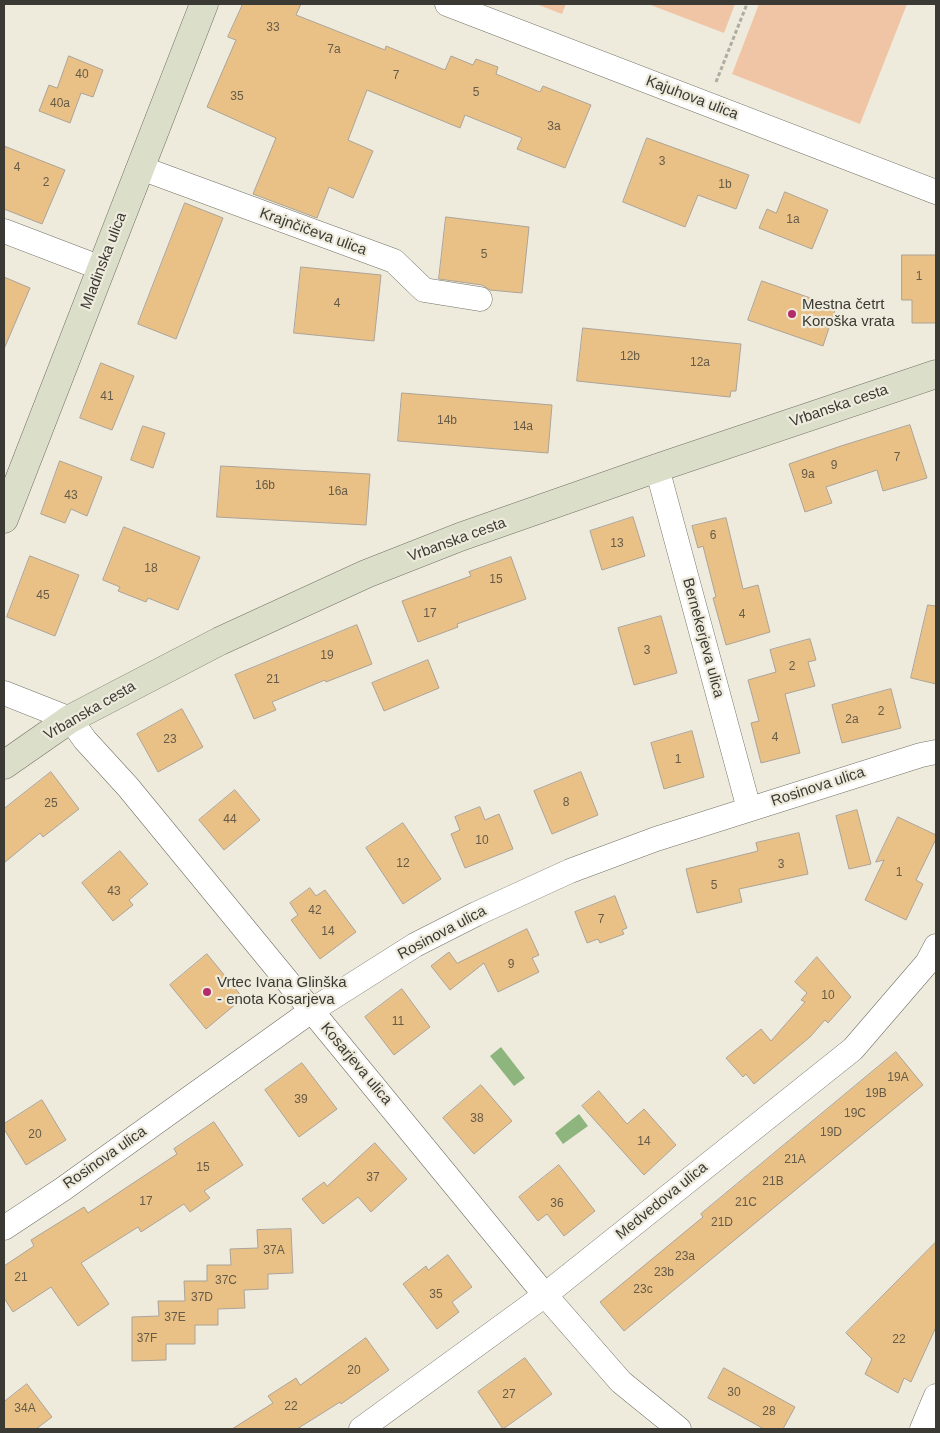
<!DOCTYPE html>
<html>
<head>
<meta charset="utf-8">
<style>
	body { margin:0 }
	#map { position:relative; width:940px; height:1433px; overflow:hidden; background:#eeebdd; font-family:Helvetica,sans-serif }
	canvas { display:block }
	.frame { position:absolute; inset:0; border:5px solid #3a3933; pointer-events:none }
</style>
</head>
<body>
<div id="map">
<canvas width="940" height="1433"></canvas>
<div class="frame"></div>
</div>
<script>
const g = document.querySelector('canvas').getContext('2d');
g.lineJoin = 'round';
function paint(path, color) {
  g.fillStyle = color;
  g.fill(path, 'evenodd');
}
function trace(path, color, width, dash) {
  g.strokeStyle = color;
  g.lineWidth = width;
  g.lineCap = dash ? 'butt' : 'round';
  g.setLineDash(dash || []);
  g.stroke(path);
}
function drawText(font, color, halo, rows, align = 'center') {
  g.font = font + ' Helvetica,sans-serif';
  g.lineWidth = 4.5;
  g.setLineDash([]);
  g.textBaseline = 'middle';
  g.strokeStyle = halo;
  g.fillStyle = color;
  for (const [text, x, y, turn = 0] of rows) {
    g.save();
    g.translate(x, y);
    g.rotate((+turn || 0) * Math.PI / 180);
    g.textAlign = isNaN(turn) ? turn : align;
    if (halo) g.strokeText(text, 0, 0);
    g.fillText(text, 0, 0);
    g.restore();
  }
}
paint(new Path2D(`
	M 536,4 L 566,4 L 562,14 Z
	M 648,4 L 735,4 L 724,33 Z
	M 759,4 L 907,4 L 860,124 L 732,74 Z`), '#f0c5a5');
paint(new Path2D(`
	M 501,1047 L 525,1078 L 514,1086 L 490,1056 Z
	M 579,1114 L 588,1126 L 563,1144 L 555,1133 Z`), '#8eb57e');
const building = new Path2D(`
	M 243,4 L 301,4 L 296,15 L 385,50 L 386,46 L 445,70 L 451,56 L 473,65 L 476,59 L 498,67 L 496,74 L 540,92 L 543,86 L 591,105 L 565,168 L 517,149 L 522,138 L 465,115 L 460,128 L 367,90 L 348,140 L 373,151 L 353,198 L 329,187 L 317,218 L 253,194 L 276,138 L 207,107 L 236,40 L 228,37 Z
	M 69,56 L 103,70 L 93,97 L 81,93 L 70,123 L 39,111 L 49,85 L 57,88 Z
	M 647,138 L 749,175 L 736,209 L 698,195 L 685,227 L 623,202 Z
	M 4,146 L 65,170 L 42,224 L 4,209 Z
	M 785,192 L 828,210 L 812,249 L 759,228 L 767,209 L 776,213 Z
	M 185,203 L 223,218 L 176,339 L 138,324 Z
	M 446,217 L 529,227 L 522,293 L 490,290 L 482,285 L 439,279 Z
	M 902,255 L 936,255 L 936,323 L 912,323 L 912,300 L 902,300 Z
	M 301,267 L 381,275 L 374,341 L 294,333 Z
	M 4,277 L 30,288 L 4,349 Z
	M 762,281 L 836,307 L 823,346 L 748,320 Z
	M 583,328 L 741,344 L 736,391 L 731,391 L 730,397 L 577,381 Z
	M 101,363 L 134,376 L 112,430 L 80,418 Z
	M 402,393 L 552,405 L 548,453 L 398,441 Z
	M 910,425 L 927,478 L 883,491 L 877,470 L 826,487 L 832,503 L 805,512 L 789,464 L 841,446 Z
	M 143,426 L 165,433 L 153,468 L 131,460 Z
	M 60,461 L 102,477 L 87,516 L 71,509 L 65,523 L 41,514 Z
	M 221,466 L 370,474 L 366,525 L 217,517 Z
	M 633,517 L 645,556 L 602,570 L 590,531 Z
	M 726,518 L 743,589 L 758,585 L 770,632 L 726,645 L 713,598 L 716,597 L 703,546 L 698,548 L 692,526 Z
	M 124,527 L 200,557 L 178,610 L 148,598 L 146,602 L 118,591 L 120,587 L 103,580 Z
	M 30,556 L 79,575 L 55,636 L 7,617 Z
	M 511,557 L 526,599 L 457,624 L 458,627 L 418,642 L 402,601 L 471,576 L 469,572 Z
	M 928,605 L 936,606 L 936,684 L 911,678 Z
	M 661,616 L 677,673 L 634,685 L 618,628 Z
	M 357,625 L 372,664 L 326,682 L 325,680 L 272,702 L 276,710 L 254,719 L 235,675 Z
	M 810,639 L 816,660 L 808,662 L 815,686 L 785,694 L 800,753 L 761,763 L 751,723 L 759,721 L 748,680 L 776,672 L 770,650 Z
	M 428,660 L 439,688 L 384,711 L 372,683 Z
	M 891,689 L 901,728 L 842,743 L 832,705 Z
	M 182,709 L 203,747 L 158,772 L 137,734 Z
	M 692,731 L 704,777 L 664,789 L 651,743 Z
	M 51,772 L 79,809 L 43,837 L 40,833 L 4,863 L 4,809 Z
	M 581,772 L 598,815 L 552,834 L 534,791 Z
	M 235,790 L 260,820 L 224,850 L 199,820 Z
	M 480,807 L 485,820 L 499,814 L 513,849 L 465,868 L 451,834 L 460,830 L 455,817 Z
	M 857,810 L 871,864 L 849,869 L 836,816 Z
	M 898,817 L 936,835 L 936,839 L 916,880 L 923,884 L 906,920 L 865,900 L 884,860 L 876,862 Z
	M 403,823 L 441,879 L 403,904 L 366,848 Z
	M 799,833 L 808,874 L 739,889 L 742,902 L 697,913 L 686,869 L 758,851 L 756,843 Z
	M 120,851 L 148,884 L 129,900 L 133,905 L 113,921 L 82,883 Z
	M 310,888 L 316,896 L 325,890 L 356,932 L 320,959 L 291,920 L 298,915 L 290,903 Z
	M 615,896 L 627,928 L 622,930 L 624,934 L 600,943 L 598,939 L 587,943 L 575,912 Z
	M 527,929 L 539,955 L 532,958 L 539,972 L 498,992 L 484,963 L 450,990 L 431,966 L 449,952 L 457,963 Z
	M 207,954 L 243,998 L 206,1029 L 170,985 Z
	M 817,957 L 851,997 L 828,1023 L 825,1020 L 810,1037 L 754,1084 L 746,1074 L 743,1077 L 726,1058 L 761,1029 L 771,1041 L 805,1002 L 801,1000 L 807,993 L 795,982 Z
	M 402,989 L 430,1027 L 394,1055 L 365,1017 Z
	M 896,1052 L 923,1085 L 624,1331 L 600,1302 L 703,1217 L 701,1214 Z
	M 302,1063 L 337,1109 L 299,1137 L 265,1090 Z
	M 481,1085 L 512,1121 L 474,1154 L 443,1118 Z
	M 599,1091 L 627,1124 L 644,1109 L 676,1145 L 644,1175 L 582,1106 Z
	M 42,1100 L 66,1140 L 26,1165 L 4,1129 L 4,1124 Z
	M 214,1122 L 243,1165 L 204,1191 L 210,1198 L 190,1212 L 184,1204 L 141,1232 L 138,1227 L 81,1263 L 109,1304 L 78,1326 L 51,1287 L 13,1312 L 4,1298 L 4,1266 L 34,1246 L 31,1240 L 84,1207 L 88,1213 L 177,1154 L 174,1149 Z
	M 375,1143 L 407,1179 L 371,1212 L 358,1197 L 323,1224 L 302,1199 L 324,1182 L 327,1186 Z
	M 559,1165 L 595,1211 L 564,1236 L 547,1214 L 538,1221 L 519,1197 Z
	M 291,1229 L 293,1273 L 268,1274 L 268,1289 L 244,1290 L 245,1308 L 218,1309 L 218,1325 L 195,1325 L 195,1344 L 166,1344 L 166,1360 L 132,1361 L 132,1317 L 159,1316 L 158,1301 L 185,1301 L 184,1281 L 207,1281 L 207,1265 L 231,1265 L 230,1249 L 258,1248 L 257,1230 Z
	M 936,1242 L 936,1327 L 911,1382 L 904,1378 L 898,1393 L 865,1374 L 872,1359 L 846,1333 Z
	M 448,1255 L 472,1287 L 452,1302 L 459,1312 L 437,1329 L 403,1284 L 426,1266 L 428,1270 Z
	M 366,1338 L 389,1370 L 341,1404 L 340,1402 L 297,1429 L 232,1429 L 273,1403 L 268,1396 L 296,1378 L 300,1385 Z
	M 525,1358 L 552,1394 L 503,1429 L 478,1392 Z
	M 724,1368 L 795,1407 L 783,1429 L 764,1429 L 708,1398 Z
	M 27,1384 L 52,1417 L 36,1429 L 4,1429 L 4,1402 Z`);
paint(building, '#e9c186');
trace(building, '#aba398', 1);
const street = new Path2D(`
	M 447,4 L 936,192
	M 141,168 L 394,261 L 424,290 L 480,299
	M 4,231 L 101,268
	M 657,468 L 749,809
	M 4,693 L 70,719 L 85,740 L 128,787 L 545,1295 L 621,1382 L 679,1429
	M 4,1228 L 63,1189 L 311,1011 L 415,945 L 476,914 L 570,871 L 656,839 L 921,755 L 936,752
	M 361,1429 L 545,1295 L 853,1049 L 927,963 L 936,946
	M 922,1429 L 936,1396`);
const secondary = new Path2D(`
	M 4,519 L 204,4
	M 4,765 L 70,719 L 220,641 L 366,574 L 460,537 L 657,468 L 936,374`);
trace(street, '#737165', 25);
trace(secondary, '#737165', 29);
trace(new Path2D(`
	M 716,82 L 747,4`), '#afada1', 3, [4, 2.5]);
trace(street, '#fff', 24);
trace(secondary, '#dbdec9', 28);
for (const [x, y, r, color] of [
	[792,314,5,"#b42b69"],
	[207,992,5,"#b42b69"]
]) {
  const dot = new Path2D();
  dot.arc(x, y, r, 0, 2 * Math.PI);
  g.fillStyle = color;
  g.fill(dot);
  trace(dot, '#eeebdd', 2);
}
drawText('12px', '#665b48', null, [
	["33",273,28],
	["7a",334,50],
	["40",82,75],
	["7",396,76],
	["5",476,93],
	["35",237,97],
	["40a",60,104],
	["3a",554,127],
	["3",662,162],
	["4",17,168],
	["2",46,183],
	["1b",725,185],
	["1a",793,220],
	["5",484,255],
	["1",919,277],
	["4",337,304],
	["12b",630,357],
	["12a",700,363],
	["41",107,397],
	["14b",447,421],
	["14a",523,427],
	["7",897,458],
	["9",834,466],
	["9a",808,475],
	["16b",265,486],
	["16a",338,492],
	["43",71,496],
	["6",713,536],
	["13",617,544],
	["18",151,569],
	["15",496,580],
	["45",43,596],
	["17",430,614],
	["4",742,615],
	["3",647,651],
	["19",327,656],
	["2",792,667],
	["21",273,680],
	["2",881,712],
	["2a",852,720],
	["4",775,738],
	["23",170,740],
	["1",678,760],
	["8",566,803],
	["25",51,804],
	["44",230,820],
	["10",482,841],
	["12",403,864],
	["3",781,865],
	["1",899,873],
	["5",714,886],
	["43",114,892],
	["42",315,911],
	["7",601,920],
	["14",328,932],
	["9",511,965],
	["10",828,996],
	["11",398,1022],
	["19A",898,1078],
	["19B",876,1094],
	["39",301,1100],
	["19C",855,1114],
	["38",477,1119],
	["19D",831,1133],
	["20",35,1135],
	["14",644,1142],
	["21A",795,1160],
	["15",203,1168],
	["37",373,1178],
	["21B",773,1182],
	["17",146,1202],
	["21C",746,1203],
	["36",557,1204],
	["21D",722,1223],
	["37A",274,1251],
	["23a",685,1257],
	["23b",664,1273],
	["21",21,1278],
	["37C",226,1281],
	["23c",643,1290],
	["35",436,1295],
	["37D",202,1298],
	["37E",175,1318],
	["37F",147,1339],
	["22",899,1340],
	["20",354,1371],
	["30",734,1393],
	["27",509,1395],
	["22",291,1407],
	["34A",25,1409],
	["28",769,1412]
]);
drawText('15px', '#3a3933', '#eeebdd', [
	["Kajuhova ulica",692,98,21],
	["Krajnčičeva ulica",313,232,20],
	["Mladinska ulica",104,261,-69],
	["Vrbanska cesta",839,406,-19],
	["Vrbanska cesta",457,540,-20],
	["Bernekerjeva ulica",703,638,75],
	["Vrbanska cesta",90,711,-30],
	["Rosinova ulica",818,787,-18],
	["Rosinova ulica",442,933,-28],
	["Kosarjeva ulica",356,1064,50],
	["Rosinova ulica",105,1158,-35],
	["Medvedova ulica",662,1201,-39]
]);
drawText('15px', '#3a3933', '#eeebdd', [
	["Mestna četrt",802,305],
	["Koroška vrata",802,322],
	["Vrtec Ivana Glinška",217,983],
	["- enota Kosarjeva",217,1000]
], 'left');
</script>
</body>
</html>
